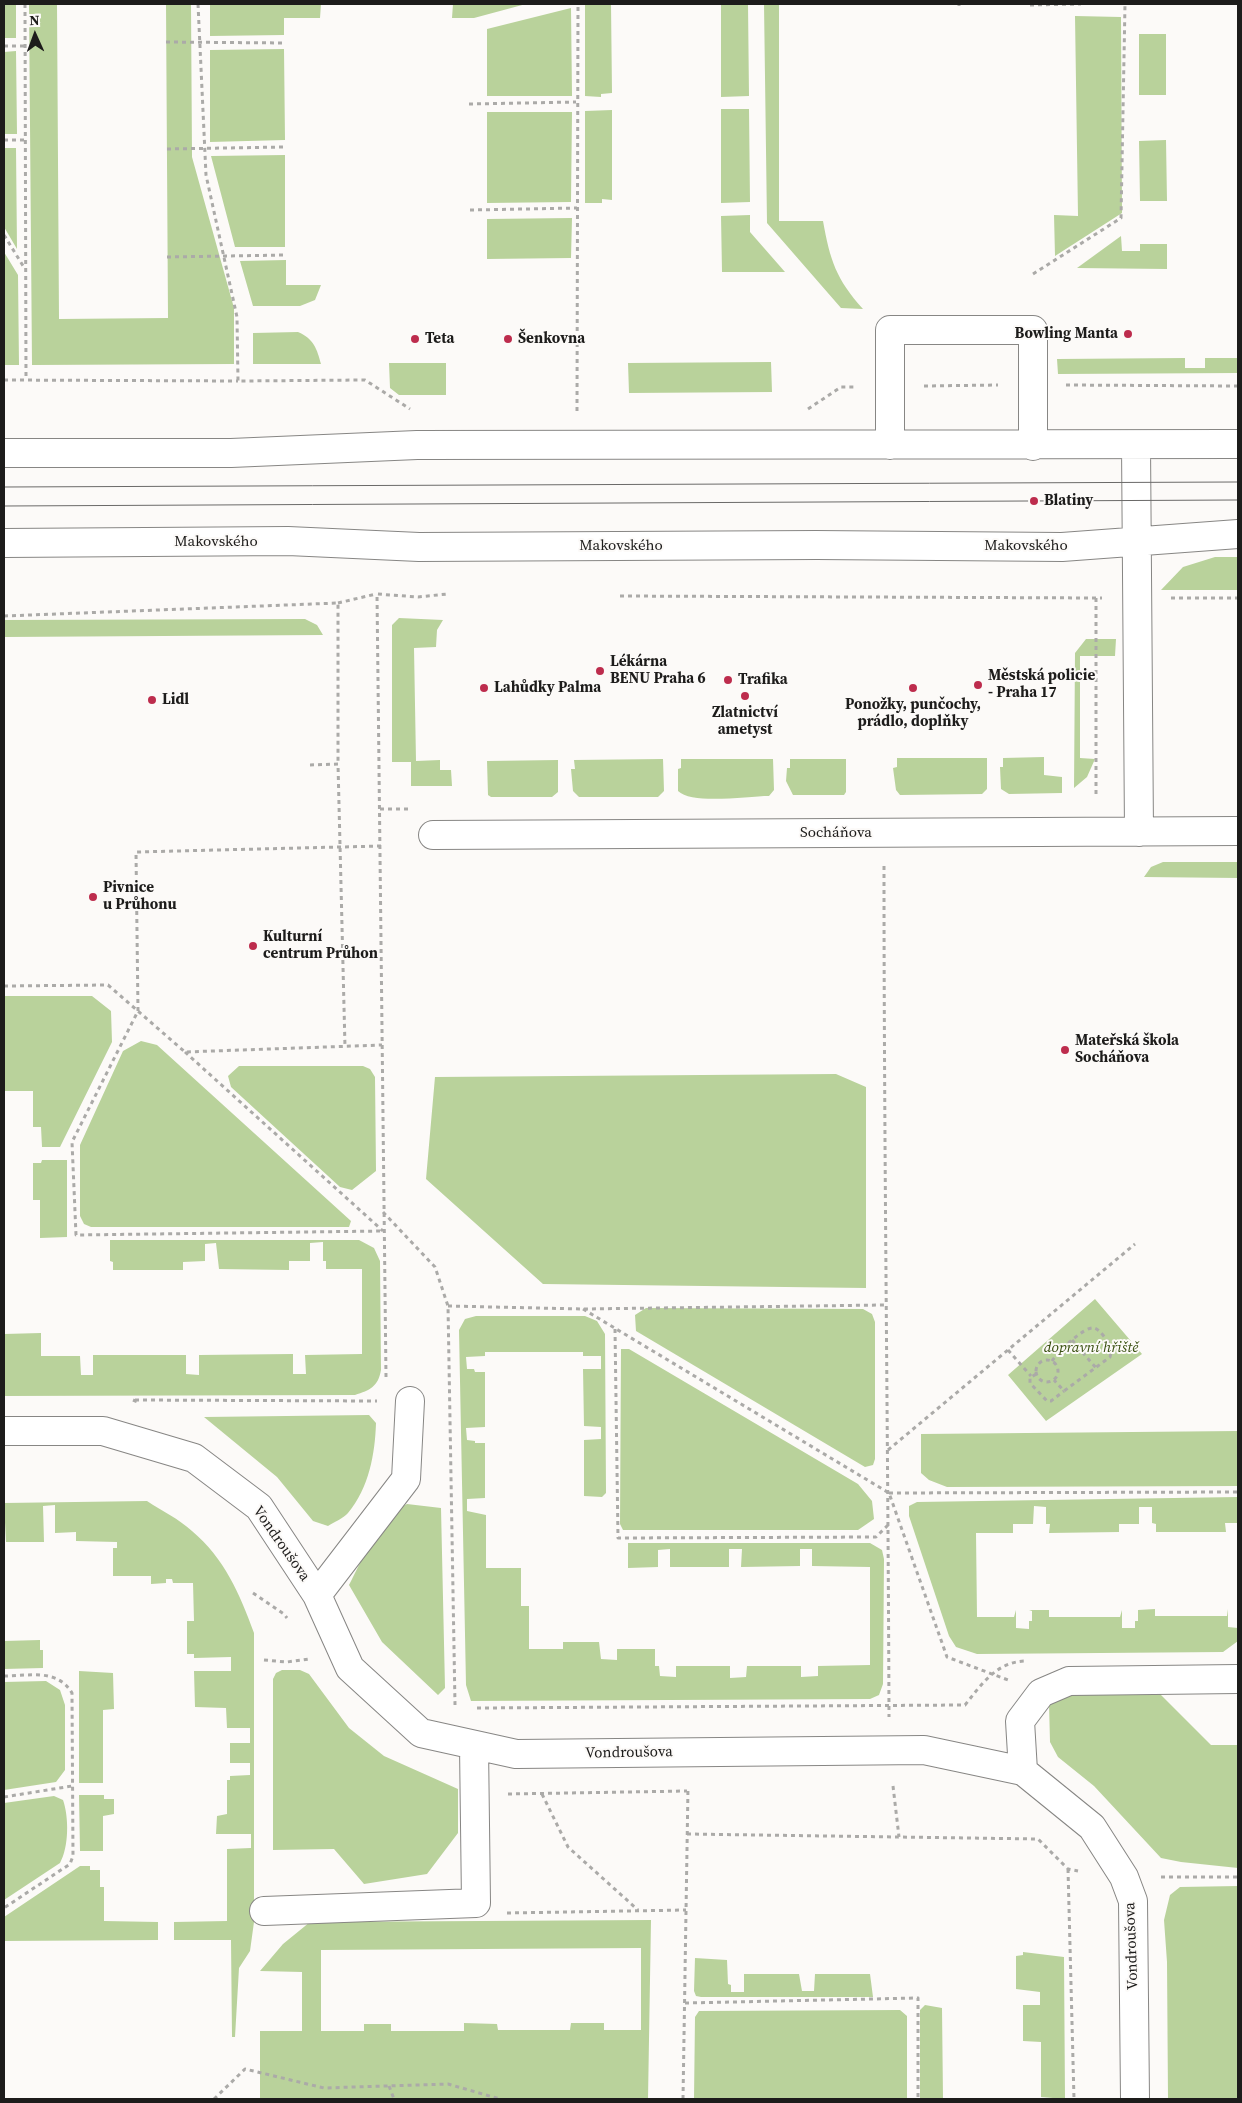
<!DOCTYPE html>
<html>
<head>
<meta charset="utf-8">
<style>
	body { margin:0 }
	#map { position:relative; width:1242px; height:2103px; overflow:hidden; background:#fcfaf8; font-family:"Source Serif 4",serif }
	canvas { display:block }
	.frame { position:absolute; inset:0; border:5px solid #1d1c1b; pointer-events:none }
	.north { position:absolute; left:10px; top:10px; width:50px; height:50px; -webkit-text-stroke:4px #fcfaf8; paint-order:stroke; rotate:358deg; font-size:14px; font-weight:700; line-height:20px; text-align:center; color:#1d1c1b }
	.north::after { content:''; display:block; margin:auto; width:18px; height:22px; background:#1d1c1b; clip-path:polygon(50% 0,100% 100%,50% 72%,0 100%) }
</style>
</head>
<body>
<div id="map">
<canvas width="1242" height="2103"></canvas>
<div class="frame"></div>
<div class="north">N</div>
</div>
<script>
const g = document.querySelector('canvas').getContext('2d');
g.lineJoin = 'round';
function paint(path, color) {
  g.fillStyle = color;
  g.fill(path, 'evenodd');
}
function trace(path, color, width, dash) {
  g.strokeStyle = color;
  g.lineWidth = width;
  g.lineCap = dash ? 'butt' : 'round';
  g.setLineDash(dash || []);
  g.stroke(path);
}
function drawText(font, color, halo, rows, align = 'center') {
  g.font = font + ' "Source Serif 4",serif';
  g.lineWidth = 4;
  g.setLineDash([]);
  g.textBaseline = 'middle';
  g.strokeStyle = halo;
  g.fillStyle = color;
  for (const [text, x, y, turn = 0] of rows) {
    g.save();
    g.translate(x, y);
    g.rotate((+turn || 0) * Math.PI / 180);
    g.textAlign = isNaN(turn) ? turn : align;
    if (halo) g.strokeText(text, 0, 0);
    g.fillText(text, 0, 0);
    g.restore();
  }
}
paint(new Path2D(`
	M 4,4 L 16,4 L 16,38 L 4,38 Z
	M 29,4 L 57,4 L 59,319 L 168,318 L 166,4 L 191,4 L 192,157 L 234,308 L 234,364 L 32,365 Z
	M 210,4 L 321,4 L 320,18 L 284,18 L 284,35 L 210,36 Z
	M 453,4 L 526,4 L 474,18 L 452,18 Z
	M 611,4 L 612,93 L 601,94 L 601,97 L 585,96 L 585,5 Z
	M 721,4 L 748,4 L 749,96 L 721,97 Z
	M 764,4 L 779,4 L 779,221 L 823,221 C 830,260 836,279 863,309 L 841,308 L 767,223 Z
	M 571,8 L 572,96 L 487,96 L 487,29 Z
	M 1075,16 L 1121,17 L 1122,213 L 1055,256 L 1054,215 L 1078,216 Z
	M 1139,34 L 1166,34 L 1166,95 L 1139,95 Z
	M 284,49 L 285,140 L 210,142 L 210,50 Z
	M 16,51 L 17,134 L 4,134 L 4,52 Z
	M 721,109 L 749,109 L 750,202 L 721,203 Z
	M 612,110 L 612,200 L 602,199 L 602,203 L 585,203 L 585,111 Z
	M 487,112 L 572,112 L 571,202 L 487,203 Z
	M 1166,140 L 1167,201 L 1140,201 L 1139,141 Z
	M 4,148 L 16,148 L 17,249 L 4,227 Z
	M 285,155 L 285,247 L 235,247 L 211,156 Z
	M 750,215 L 750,232 L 785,272 L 722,272 L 721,216 Z
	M 572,218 L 571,258 L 487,259 L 487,219 Z
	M 1121,236 L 1122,251 L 1140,251 L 1140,244 L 1167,244 L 1167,269 L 1077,268 Z
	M 4,252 L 18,275 L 19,365 L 4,365 Z
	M 286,260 L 286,285 L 321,285 L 315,300 L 300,306 L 253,306 L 240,261 Z
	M 298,332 C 314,339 317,349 321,364 L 253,364 L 253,333 Z
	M 1185,358 L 1185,368 L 1205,368 L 1205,358 L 1238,358 L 1238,373 L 1058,374 L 1057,359 Z
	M 771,362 L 772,392 L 629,393 L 628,363 Z
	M 389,363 L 446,363 L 446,395 L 399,395 L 390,388 Z
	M 1215,557 L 1238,557 L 1238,590 L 1161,590 L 1183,567 Z
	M 399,618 L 443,620 L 437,630 L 436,647 L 414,648 L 416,761 L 440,760 L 440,770 L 451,770 L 452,786 L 411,786 L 411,762 L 392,762 L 392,625 Z
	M 305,619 L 317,625 L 323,635 L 4,637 L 4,620 Z
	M 1086,639 L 1116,639 L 1115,656 L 1080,656 L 1080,758 L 1095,759 L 1087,777 L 1074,788 L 1075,653 Z
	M 1044,757 L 1044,775 L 1062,777 L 1062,793 L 1009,794 L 1001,789 L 1000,767 L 1003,767 L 1003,758 Z
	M 897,758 L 987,758 L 987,789 L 982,794 L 900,795 L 896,790 L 893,768 L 897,767 Z
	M 663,759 L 664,791 L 658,797 L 579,797 L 573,791 L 571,769 L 575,769 L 574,760 Z
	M 681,759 L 773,759 L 774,790 L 769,796 C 748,796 692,805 678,791 L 678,769 L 681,768 Z
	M 790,759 L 846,759 L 846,792 L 844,795 L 793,795 L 786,781 L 787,768 L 790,768 Z
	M 558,760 L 558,792 L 552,797 L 491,797 L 488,795 L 487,761 Z
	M 1163,862 L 1238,862 L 1238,878 L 1144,877 L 1151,867 Z
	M 4,996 L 92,996 L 111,1011 L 112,1042 L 60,1147 L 42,1147 L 41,1127 L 33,1127 L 33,1091 L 4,1091 Z
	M 141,1041 L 157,1045 L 351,1221 L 349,1227 L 91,1227 L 84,1224 L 80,1216 L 80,1145 L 123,1051 Z
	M 239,1066 L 363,1066 L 370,1069 L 375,1077 L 376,1171 L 352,1190 L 340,1187 L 231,1087 L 228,1076 Z
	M 836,1074 L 866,1087 L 866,1288 L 543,1284 L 426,1179 L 435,1077 Z
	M 42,1160 L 67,1160 L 67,1237 L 40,1238 L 40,1200 L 33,1200 L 33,1163 L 41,1163 Z
	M 110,1240 L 359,1240 L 374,1248 L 380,1261 L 381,1370 C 378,1387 370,1390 355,1395 L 4,1396 L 4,1334 L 41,1333 L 41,1356 L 80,1356 L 81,1375 L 93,1375 L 93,1355 L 186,1355 L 186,1374 L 199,1375 L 199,1355 L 293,1354 L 293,1374 L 306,1374 L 305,1355 L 362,1354 L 362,1269 L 326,1269 L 326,1261 L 323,1261 L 323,1242 L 310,1243 L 310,1261 L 289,1261 L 289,1270 L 219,1269 L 216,1243 L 205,1244 L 205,1261 L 183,1262 L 183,1270 L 113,1270 L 113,1262 L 110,1261 Z
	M 1095,1299 L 1142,1354 L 1046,1421 L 1008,1375 Z
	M 646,1308 L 863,1309 L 872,1314 L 875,1322 L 875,1459 L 873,1465 L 865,1467 L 636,1331 L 635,1315 Z
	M 476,1316 L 585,1316 L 597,1321 L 605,1334 L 606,1493 L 602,1497 L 584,1496 L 584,1440 L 601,1439 L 601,1427 L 584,1426 L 583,1369 L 601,1369 L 601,1356 L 583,1356 L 583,1352 L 485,1352 L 485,1356 L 466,1357 L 467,1369 L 474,1369 L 475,1372 L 485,1372 L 485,1427 L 466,1428 L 467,1440 L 475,1441 L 475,1443 L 485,1443 L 485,1498 L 467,1499 L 467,1511 L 486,1515 L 486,1568 L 521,1568 L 521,1606 L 529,1606 L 529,1649 L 563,1649 L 563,1642 L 599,1642 L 601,1659 L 617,1660 L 617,1649 L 655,1649 L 655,1666 L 659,1666 L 660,1676 L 676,1677 L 676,1666 L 730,1666 L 730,1678 L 746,1677 L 747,1666 L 801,1666 L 801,1677 L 818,1676 L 818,1666 L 870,1665 L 870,1567 L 812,1566 L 812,1549 L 800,1549 L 800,1566 L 741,1567 L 742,1549 L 729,1549 L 729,1567 L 670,1567 L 670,1549 L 658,1550 L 658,1567 L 628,1568 L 628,1543 L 870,1543 L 882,1550 L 884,1559 L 883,1684 L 879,1695 L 870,1699 L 471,1701 L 466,1685 L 459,1330 L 465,1319 Z
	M 621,1349 L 629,1349 L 858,1484 L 872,1501 L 874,1519 L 858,1530 L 623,1530 L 620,1524 Z
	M 369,1415 L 376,1423 C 375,1454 369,1488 348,1513 C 344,1518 334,1522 328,1526 L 313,1521 L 277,1477 L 204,1417 Z
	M 1238,1431 L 1238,1486 L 947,1487 L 929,1480 L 921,1473 L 921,1434 Z
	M 1238,1497 L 1238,1523 L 1225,1523 L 1226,1532 L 1156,1532 L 1156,1524 L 1152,1523 L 1152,1507 L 1139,1507 L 1139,1524 L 1119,1524 L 1119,1532 L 1049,1533 L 1050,1524 L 1046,1524 L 1046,1507 L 1034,1506 L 1033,1524 L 1013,1524 L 1013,1533 L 976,1533 L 977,1617 L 1014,1617 L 1016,1610 L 1016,1628 L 1029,1629 L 1029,1621 L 1032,1621 L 1032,1611 L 1029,1610 L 1049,1610 L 1049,1617 L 1120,1617 L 1122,1610 L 1122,1628 L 1135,1628 L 1135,1621 L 1138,1621 L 1138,1610 L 1155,1609 L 1155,1616 L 1227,1616 L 1228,1609 L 1228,1627 L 1238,1628 L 1238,1641 L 1223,1652 L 977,1654 L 956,1647 L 949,1636 L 909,1516 L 909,1506 L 917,1502 Z
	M 147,1501 C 162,1511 179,1519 192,1531 C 224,1558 240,1594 254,1633 L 254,1922 L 250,1951 L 239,1968 L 235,2037 L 232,2037 L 231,1940 L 174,1940 L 174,1922 L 227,1921 L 227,1849 L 251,1848 L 251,1834 L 216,1834 L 217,1816 L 227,1814 L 227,1780 L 230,1780 L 230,1776 L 250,1775 L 250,1763 L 230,1763 L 230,1743 L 250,1743 L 250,1728 L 227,1728 L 226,1708 L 195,1707 L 194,1671 L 231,1671 L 231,1657 L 194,1658 L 194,1654 L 187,1654 L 187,1621 L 194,1621 L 193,1583 L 173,1583 L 172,1579 L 166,1579 L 166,1583 L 151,1584 L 151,1576 L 113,1576 L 113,1548 L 117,1548 L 117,1542 L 76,1541 L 76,1532 L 55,1533 L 55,1505 L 43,1506 L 44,1542 L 6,1542 L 4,1503 Z
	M 407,1504 L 441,1508 L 445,1688 L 438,1695 L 382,1642 L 349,1585 C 363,1559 378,1517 407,1504 Z
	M 40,1640 L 40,1650 L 43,1650 L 43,1668 L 4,1669 L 4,1641 Z
	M 282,1670 L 300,1670 L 309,1674 L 349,1728 L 384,1756 L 458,1789 L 458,1833 L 427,1874 L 364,1884 L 334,1849 L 273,1850 L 273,1679 L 276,1673 Z
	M 79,1671 L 113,1673 L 114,1709 L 103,1710 L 103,1783 L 79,1783 Z
	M 46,1681 L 60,1690 L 65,1705 L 65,1770 L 56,1782 L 4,1790 L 4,1682 Z
	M 1155,1689 L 1211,1745 L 1238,1745 L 1238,1868 L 1181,1862 L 1161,1858 L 1094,1786 L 1058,1757 L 1050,1742 L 1049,1703 L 1077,1690 Z
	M 79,1795 L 104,1795 L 104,1799 L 114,1799 L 114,1814 L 103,1816 L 103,1851 L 80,1851 Z
	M 54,1796 L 63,1800 C 69,1817 69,1847 60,1863 L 4,1900 L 4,1803 Z
	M 80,1866 L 90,1866 L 90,1870 L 100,1870 L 100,1887 L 104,1887 L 104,1921 L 158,1922 L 158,1940 L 4,1941 L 4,1917 Z
	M 1238,1886 L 1238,2099 L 1168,2099 L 1167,1962 L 1164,1920 L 1170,1895 L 1180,1887 Z
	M 651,1920 L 648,2099 L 260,2099 L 260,2031 L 302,2031 L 302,1972 L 260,1971 L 283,1944 L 310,1922 ZM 641,1948 L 641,2030 L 604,2030 L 604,2023 L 571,2023 L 570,2030 L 498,2030 L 497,2024 L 464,2023 L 464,2031 L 391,2031 L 391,2024 L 364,2024 L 364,2031 L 321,2031 L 321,1950 Z
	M 1023,1952 L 1064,1957 L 1065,2099 L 1041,2097 L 1041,2042 L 1023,2041 L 1023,2005 L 1040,2005 L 1040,1992 L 1016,1989 L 1016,1956 L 1023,1955 Z
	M 695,1958 L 727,1960 L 728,1984 L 731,1985 L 731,1992 L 744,1992 L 744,1974 L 799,1974 L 802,1991 L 814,1991 L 815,1974 L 870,1974 L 873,1997 L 701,1997 L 696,1996 L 694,1991 Z
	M 925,2005 L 942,2008 L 943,2099 L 920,2099 L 920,2010 Z
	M 900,2010 L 907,2016 L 907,2099 L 694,2099 L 695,2017 L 699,2011 Z`), '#b9d29b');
const minor = new Path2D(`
	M 890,445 L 890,330 L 1033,330 L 1033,446
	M 1136,445 L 1139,832
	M 4,453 L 231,453 L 417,445 L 1238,444
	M 4,543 L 288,541 L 419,547 L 816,545 L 1062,547 L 1238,534
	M 433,835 L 1238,831
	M 4,1431 L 103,1431 L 194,1458 L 259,1507 L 317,1595 L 350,1668 L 421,1733 L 516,1754 L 924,1750 L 1023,1771 L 1092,1827 L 1124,1877 L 1133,1901 L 1135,2099
	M 317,1595 L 406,1479 L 410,1401
	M 1023,1771 L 1020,1721 L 1041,1693 L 1069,1681 L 1238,1679
	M 264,1911 L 476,1903 L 474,1746`);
trace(minor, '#878684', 30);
trace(new Path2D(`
	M 25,4 L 26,380
	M 198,4 L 206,175 L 237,317 L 238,381 L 365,380 L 410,409
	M 959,4 L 959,6
	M 1030,5 L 1081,4
	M 166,42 L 285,43
	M 4,46 L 25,46
	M 469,104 L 576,102
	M 4,140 L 25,140
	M 167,149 L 285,147
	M 470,210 L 577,208
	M 4,235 L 25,269
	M 167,257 L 286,255
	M 1033,274 L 1121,218 L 1125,4
	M 4,380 L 238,381
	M 1066,385 L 1238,386
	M 924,386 L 998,385
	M 808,409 L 841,387 L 855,387
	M 577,411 L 578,4
	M 620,596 L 1102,598
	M 1096,598 L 1096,797
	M 1171,598 L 1238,598
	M 338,603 L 376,594
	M 4,616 L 338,603 L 338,764
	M 310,765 L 338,764 L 345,1047
	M 380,809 L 410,809
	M 381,846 L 136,852 L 138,1011 L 72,1142 L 76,1235 L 383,1231
	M 884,866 C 884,1150 888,1433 889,1717
	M 4,986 L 108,985 L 185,1052 L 382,1045
	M 185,1052 L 383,1231
	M 383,1212 L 435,1267 L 448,1306 L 455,1705
	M 448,1306 L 583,1309 L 884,1305
	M 583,1309 L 889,1493 L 947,1657 L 1008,1680
	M 615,1329 L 618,1538 L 876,1537 L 889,1524
	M 1072,1340 L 1096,1368
	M 1008,1350 L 1031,1376
	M1036 1371a11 11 0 1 1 22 0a11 11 0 1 1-22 0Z
	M 1052,1361 C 1057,1353 1084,1326 1094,1328 C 1100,1329 1108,1342 1112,1348 L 1110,1357 L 1064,1391 L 1054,1380
	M 1036,1374 L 1030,1378 L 1030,1383 L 1047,1401 L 1051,1401 L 1064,1391
	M 386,1377 L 377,594 L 418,597 L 447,594
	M 133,1400 L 140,1403
	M 135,1400 L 377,1401
	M 888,1450 L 1135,1244
	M 889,1493 L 1238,1492
	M 253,1593 L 284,1614 L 287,1618
	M 264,1660 L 287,1662 L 309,1659
	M 4,1676 C 29,1676 57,1668 72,1693 L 73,1856 L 70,1864 L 4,1908
	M 477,1708 L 965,1705 C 981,1685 996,1662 1025,1661
	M 893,1786 L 899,1837
	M 508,1794 L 687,1791
	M 542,1794 L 568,1847 L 638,1910
	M 4,1797 L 72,1786
	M 687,1834 L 1038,1839 L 1068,1869 L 1078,1871
	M 1068,1869 L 1074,2099
	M 1161,1877 L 1238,1877
	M 507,1913 L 686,1910
	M 685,2003 L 918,1998 L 918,2099
	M 389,2086 L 394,2099
	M 214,2099 L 245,2069 L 324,2088 L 448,2084 L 500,2099
	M 683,2099 L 688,1787`), '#abaaa8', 3, [4, 4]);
trace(minor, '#fff', 28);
trace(new Path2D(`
	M 4,487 L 1238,482
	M 4,506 L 1238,500`), '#6a6968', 1);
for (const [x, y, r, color] of [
	[1128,334,5,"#bd2c4d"],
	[415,339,5,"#bd2c4d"],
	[508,339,5,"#bd2c4d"],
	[1034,501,5,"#bd2c4d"],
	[600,671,5,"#bd2c4d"],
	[728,680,5,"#bd2c4d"],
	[978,685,5,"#bd2c4d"],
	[484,688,5,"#bd2c4d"],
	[913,688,5,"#bd2c4d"],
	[745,696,5,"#bd2c4d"],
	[152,700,5,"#bd2c4d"],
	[93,897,5,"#bd2c4d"],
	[253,946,5,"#bd2c4d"],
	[1065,1050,5,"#bd2c4d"]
]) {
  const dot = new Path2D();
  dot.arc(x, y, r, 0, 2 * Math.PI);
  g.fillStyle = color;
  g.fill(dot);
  trace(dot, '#fcfaf8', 2);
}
drawText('bold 15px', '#1d1c1b', '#fcfaf8', [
	["Bowling Manta",1118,334,"right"],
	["Teta",425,339],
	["Šenkovna",518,339],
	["Blatiny",1044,501],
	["Lékárna",610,662],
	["BENU Praha 6",610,679],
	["Městská policie",988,676],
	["- Praha 17",988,693],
	["Trafika",738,680],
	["Lahůdky Palma",494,688],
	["Lidl",162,700],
	["Ponožky, punčochy,",913,705,"center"],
	["prádlo, doplňky",913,722,"center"],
	["Zlatnictví",745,713,"center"],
	["ametyst",745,730,"center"],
	["Pivnice",103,888],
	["u Průhonu",103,905],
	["Kulturní",263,937],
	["centrum Průhon",263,954],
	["Mateřská škola",1075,1041],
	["Socháňova",1075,1058]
], 'left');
drawText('15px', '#1d1c1b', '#fcfaf8', [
	["Makovského",216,542],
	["Makovského",621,546],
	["Makovského",1026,546],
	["Socháňova",836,833],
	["Vondroušova",281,1544,55],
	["Vondroušova",629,1753,-1],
	["Vondroušova",1132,1946,-92]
]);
drawText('italic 15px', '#374e0e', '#fcfaf8', [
	["dopravní hřiště",1091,1348]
]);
</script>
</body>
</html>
